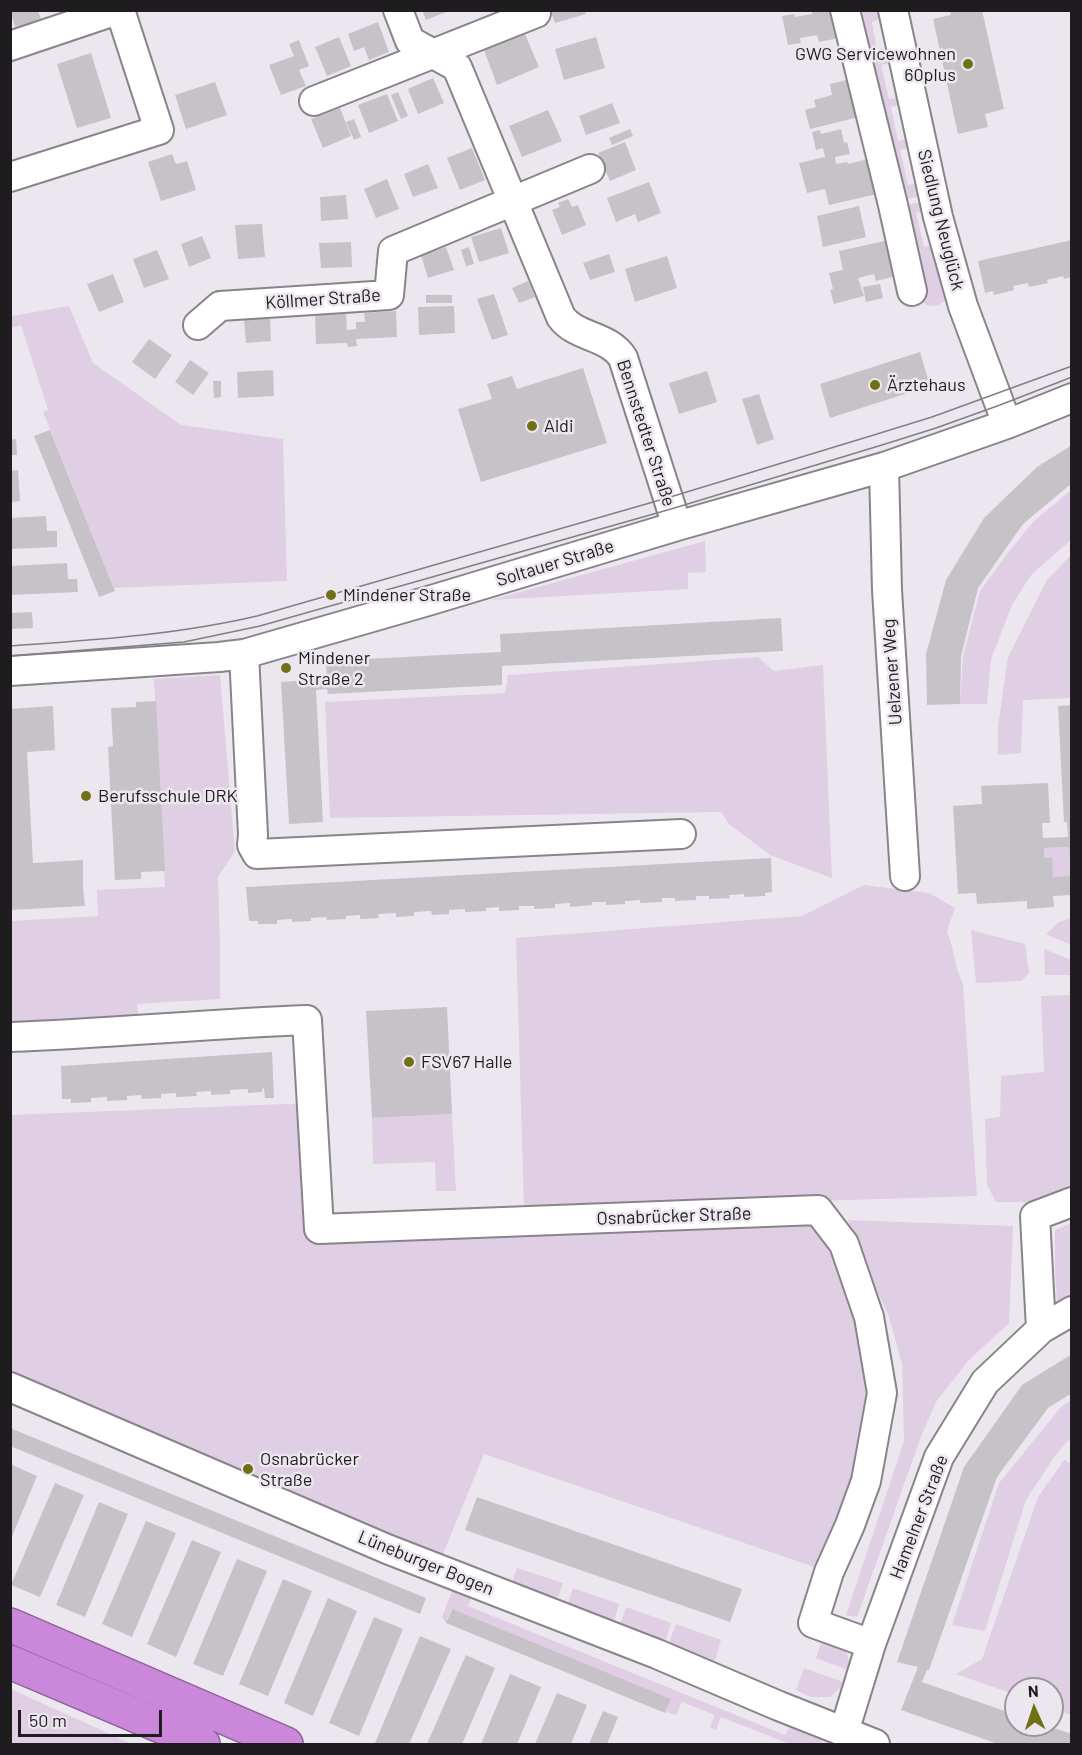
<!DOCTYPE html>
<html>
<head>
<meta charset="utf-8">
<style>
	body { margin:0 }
	#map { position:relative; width:1082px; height:1755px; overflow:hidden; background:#ece7ee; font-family:Barlow,sans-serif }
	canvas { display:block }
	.frame { position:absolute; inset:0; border:12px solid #1e1c1f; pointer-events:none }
	.north { position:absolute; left:1004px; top:1677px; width:60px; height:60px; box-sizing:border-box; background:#ece7ee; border:2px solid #9a969b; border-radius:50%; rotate:357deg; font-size:16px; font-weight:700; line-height:24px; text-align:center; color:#1e1c1f }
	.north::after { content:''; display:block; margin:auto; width:21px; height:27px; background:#707115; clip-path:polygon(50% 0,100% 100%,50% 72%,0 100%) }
	.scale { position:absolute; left:18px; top:1710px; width:144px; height:27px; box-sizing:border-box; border:3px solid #1e1c1f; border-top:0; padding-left:8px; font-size:18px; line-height:21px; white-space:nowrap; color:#1e1c1f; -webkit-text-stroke:4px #ece7ee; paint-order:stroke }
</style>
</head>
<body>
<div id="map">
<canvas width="1082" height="1755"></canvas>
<div class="frame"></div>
<div class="north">N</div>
<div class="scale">50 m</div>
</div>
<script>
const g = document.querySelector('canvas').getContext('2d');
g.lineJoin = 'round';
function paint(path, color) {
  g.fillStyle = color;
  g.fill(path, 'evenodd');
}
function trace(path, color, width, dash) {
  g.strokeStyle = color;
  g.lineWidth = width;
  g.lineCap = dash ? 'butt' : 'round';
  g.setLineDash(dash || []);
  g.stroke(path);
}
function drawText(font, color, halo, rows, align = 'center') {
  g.font = font + ' Barlow,sans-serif';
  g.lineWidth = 5;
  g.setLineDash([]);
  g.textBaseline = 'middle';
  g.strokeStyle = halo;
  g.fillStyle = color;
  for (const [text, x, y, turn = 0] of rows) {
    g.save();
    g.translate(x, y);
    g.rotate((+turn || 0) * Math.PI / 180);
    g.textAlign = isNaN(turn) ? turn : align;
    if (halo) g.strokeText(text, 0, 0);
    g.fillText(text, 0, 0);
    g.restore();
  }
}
paint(new Path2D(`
	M 853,11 L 885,11 L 885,18 L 872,22 L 878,56 L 892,54 L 894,62 L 881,65 L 889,99 L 902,97 L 903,104 L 891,107 L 898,141 L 911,138 L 914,147 L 900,150 L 908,185 L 922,182 L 921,196 L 903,200 Z
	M 923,201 L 929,209 L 916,213 L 924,247 L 937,244 L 950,293 C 943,307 931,311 919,299 L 904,206 Z
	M 69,306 L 93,363 L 181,425 L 283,439 L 287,581 L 114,588 L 43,412 L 48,410 L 21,325 L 11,328 L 11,316 Z
	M 1071,490 L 1071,540 L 1032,574 L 1013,603 L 991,659 L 987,704 L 960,704 L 963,656 L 980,591 L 1007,554 L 1033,522 Z
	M 705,541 L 706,572 L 688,573 L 688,589 L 491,600 Z
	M 1071,555 L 1071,698 L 1023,700 L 1021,753 L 998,755 L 998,726 L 1008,657 L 1047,580 Z
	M 758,657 L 774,671 L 823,665 L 832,878 L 770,855 L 729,824 L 721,812 L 330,818 L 325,702 L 505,693 L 508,675 Z
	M 220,675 L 235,851 L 218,877 L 220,945 L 220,999 L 137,1004 L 139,1021 L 11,1025 L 11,921 L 98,916 L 97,890 L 165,887 L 154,679 Z
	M 1069,847 L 1070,877 L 1053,877 L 1051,857 L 1044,858 L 1044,848 Z
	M 864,885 L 929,893 L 955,908 L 947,931 L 952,947 L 957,969 L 963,984 L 977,1196 L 524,1210 L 516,938 L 802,916 Z
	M 1071,918 L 1071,945 L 1046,934 L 1059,922 Z
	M 971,930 L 1025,944 L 1029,973 L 1021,981 L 976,983 Z
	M 1044,949 L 1071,960 L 1071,975 L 1045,975 Z
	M 1071,995 L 1071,1189 L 1031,1202 L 996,1202 L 987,1185 L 985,1119 L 1000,1117 L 1001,1076 L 1044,1072 L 1041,996 Z
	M 310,1103 L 319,1229 L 818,1210 L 882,1397 L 829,1572 L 484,1454 L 437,1569 L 11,1387 L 10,1115 Z
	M 452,1114 L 456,1191 L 436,1191 L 435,1162 L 373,1164 L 372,1118 Z
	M 848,1220 L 1013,1226 L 1009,1323 L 968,1361 L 936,1402 L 922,1434 L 857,1617 L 846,1615 L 904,1441 L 902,1364 L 889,1317 L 869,1273 Z
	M 1071,1223 L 1071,1299 L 1057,1304 L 1055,1269 L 1055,1230 Z
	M 1071,1400 L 1071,1437 L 1055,1456 L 1026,1500 L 985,1631 L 952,1625 L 999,1483 L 1061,1407 Z
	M 1064,1460 L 1072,1464 L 1071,1715 L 1052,1708 L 1052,1689 L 1016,1689 L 1016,1695 L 956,1674 L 982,1659 L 1038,1497 Z
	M 517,1568 L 563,1583 L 556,1604 L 510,1588 Z
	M 464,1588 L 474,1592 L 468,1606 L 785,1735 L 791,1725 L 822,1737 L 822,1744 L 790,1744 L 721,1717 L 716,1730 L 710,1727 L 715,1715 L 682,1702 L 676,1715 L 666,1712 L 670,1699 L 451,1609 L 446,1623 L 442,1617 L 452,1591 Z
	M 573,1588 L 619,1604 L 613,1625 L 566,1609 Z
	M 626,1607 L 671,1623 L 665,1644 L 619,1628 Z
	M 676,1624 L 721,1640 L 715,1661 L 668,1645 Z
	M 823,1637 L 843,1645 L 851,1664 L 850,1671 L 816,1658 Z
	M 804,1668 L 846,1683 L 830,1697 L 811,1697 L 796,1690 Z
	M 11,1689 L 132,1744 L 11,1744 Z`), '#e0cfe4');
paint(new Path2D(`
	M 10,10 L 38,10 L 42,22 L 16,30 Z
	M 422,10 L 449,10 L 449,11 L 426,20 Z
	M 550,10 L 585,10 L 586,14 L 555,23 Z
	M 812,10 L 833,10 L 839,38 L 819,42 L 817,35 L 800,38 L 801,43 L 788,45 L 782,16 L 794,14 L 795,17 L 812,14 Z
	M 950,10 L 982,10 L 1004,109 L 985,114 L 988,127 L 958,134 L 933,19 L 951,15 Z
	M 378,22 L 389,52 L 369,60 L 364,47 L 354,51 L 348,34 Z
	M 525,34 L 539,67 L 497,85 L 484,50 Z
	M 339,37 L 351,66 L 327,76 L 315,47 Z
	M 596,37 L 605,68 L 564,80 L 555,49 Z
	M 299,40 L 309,66 L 299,70 L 306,86 L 281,95 L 269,65 L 294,56 L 289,44 Z
	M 91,53 L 111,118 L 77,128 L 57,64 Z
	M 433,78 L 444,103 L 418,114 L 408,89 Z
	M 850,79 L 859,117 L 810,129 L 805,110 L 816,107 L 814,100 L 832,95 L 830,84 Z
	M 215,82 L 227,115 L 186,129 L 175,95 Z
	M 398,92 L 408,116 L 401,119 L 391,95 Z
	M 387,94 L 398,121 L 369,133 L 358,105 Z
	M 612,103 L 620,123 L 586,135 L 579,116 Z
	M 340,108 L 351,136 L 323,148 L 311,119 Z
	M 548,110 L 562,141 L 522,157 L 509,126 Z
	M 354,119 L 361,137 L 354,140 L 346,122 Z
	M 630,129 L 633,136 L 612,145 L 609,138 Z
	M 841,129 L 844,143 L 847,142 L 850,154 L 835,157 L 836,164 L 847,162 L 848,164 L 868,159 L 877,194 L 829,205 L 825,189 L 807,193 L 799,163 L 825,157 L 823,148 L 816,150 L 812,132 L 820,130 L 821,134 Z
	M 625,142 L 636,170 L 610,181 L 598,153 Z
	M 472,148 L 485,180 L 460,190 L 447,158 Z
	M 172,154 L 176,164 L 187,161 L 196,190 L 161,201 L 148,162 Z
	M 428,164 L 438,188 L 413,197 L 404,174 Z
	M 387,179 L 399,209 L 376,218 L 364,189 Z
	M 649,182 L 661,213 L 638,222 L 635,214 L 616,222 L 607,198 Z
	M 346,195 L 348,219 L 321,221 L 320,197 Z
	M 568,199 L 572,207 L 578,205 L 586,225 L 562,235 L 552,210 L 560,207 L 558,203 Z
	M 859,206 L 866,237 L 823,247 L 817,216 Z
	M 262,224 L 265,257 L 238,259 L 235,225 Z
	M 501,228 L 509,253 L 479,262 L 471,237 Z
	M 202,236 L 211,258 L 189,267 L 181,244 Z
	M 889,240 L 896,276 L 876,281 L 874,274 L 858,278 L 864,296 L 834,304 L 830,290 L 833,289 L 829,273 L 843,270 L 839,251 Z
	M 1072,240 L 1072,277 L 1064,279 L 1063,276 L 1047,280 L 1048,283 L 1029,287 L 1028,283 L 1013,286 L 1014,290 L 994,295 L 993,291 L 985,293 L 978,261 Z
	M 351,242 L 352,267 L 321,268 L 319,243 Z
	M 446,247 L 454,270 L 428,278 L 421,255 Z
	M 469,247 L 474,264 L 466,266 L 461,250 Z
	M 157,250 L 169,279 L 144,288 L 133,259 Z
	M 609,254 L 615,272 L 590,280 L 583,263 Z
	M 667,256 L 677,288 L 635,302 L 625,269 Z
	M 113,274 L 124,302 L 99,312 L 87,284 Z
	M 528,281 L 535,297 L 519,303 L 512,288 Z
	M 880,284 L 883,298 L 866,302 L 863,287 Z
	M 494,294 L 508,335 L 492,340 L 477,299 Z
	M 426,295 L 452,295 L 452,303 L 426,303 Z
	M 454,306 L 455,333 L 419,335 L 418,307 Z
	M 396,311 L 397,337 L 356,339 L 357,346 L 348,347 L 347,343 L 316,344 L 315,315 L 346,314 L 347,330 L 356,329 L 356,322 L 365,322 L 364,313 Z
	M 270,317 L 271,341 L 246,343 L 244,319 Z
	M 149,339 L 172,355 L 155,379 L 132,362 Z
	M 920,352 L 930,386 L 830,418 L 820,384 Z
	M 190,360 L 209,373 L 193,395 L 175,382 Z
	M 583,368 L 607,443 L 481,482 L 458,409 L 492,399 L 487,384 L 512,376 L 517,389 Z
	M 273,370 L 274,396 L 238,398 L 237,372 Z
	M 707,371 L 717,402 L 679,414 L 669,383 Z
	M 213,381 L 221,381 L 221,397 L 214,398 Z
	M 759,394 L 774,439 L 757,445 L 742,399 Z
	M 50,430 L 115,591 L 99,597 L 34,436 Z
	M 16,439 L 17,455 L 10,455 L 10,440 Z
	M 1072,445 L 1072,483 L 1023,524 L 978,588 L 961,656 L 960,704 L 927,705 L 926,654 L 946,580 L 984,518 L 1037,467 Z
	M 18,470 L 20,501 L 10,502 L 10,471 Z
	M 46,516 L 47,531 L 57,531 L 57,547 L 10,549 L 10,518 Z
	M 67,563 L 68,579 L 77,579 L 78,592 L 10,595 L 10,566 Z
	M 32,612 L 33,628 L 10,629 L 10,613 Z
	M 781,618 L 783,651 L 502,666 L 502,685 L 328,694 L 327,689 L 316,690 L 323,822 L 289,824 L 281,682 L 327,679 L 326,661 L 501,652 L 500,634 Z
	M 282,662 L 290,662 L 291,673 L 282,673 Z
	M 156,701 L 165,871 L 141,872 L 141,879 L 115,880 L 108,747 L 113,746 L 111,708 L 136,707 L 136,702 Z
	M 1072,705 L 1072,864 L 1070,864 L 1069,847 L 1044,848 L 1044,858 L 1052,857 L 1053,877 L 1072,876 L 1072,895 L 1053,896 L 1054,907 L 1027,909 L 1027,901 L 977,904 L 976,893 L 958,894 L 953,806 L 982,804 L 981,786 L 1048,783 L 1050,823 L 1042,823 L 1043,838 L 1068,837 L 1067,822 L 1064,822 L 1058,706 Z
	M 53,706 L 55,750 L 27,752 L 33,863 L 83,860 L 83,889 L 85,906 L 10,910 L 10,709 Z
	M 771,858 L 772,892 L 765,893 L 765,896 L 744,897 L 744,894 L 729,895 L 730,898 L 709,899 L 709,896 L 696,896 L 696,900 L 675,901 L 675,898 L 662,898 L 662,902 L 640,903 L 640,900 L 625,901 L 625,904 L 606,905 L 606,902 L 592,902 L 592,905 L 570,907 L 570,903 L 555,904 L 555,908 L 534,909 L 534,906 L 519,906 L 519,910 L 499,911 L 499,907 L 486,908 L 486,911 L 465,912 L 465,909 L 449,910 L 449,914 L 432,915 L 431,911 L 414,912 L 414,916 L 396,917 L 396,913 L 378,914 L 379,918 L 360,919 L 360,915 L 346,916 L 346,919 L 327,920 L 326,917 L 311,918 L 311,921 L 292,922 L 292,919 L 277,920 L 277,924 L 258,924 L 258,921 L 249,921 L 246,887 Z
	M 447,1007 L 452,1114 L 372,1118 L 366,1011 Z
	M 272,1052 L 274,1098 L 265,1098 L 264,1088 L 263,1088 L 262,1092 L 248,1093 L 248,1089 L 230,1090 L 230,1094 L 211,1095 L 211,1091 L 196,1092 L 197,1096 L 176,1097 L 176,1093 L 161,1094 L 161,1098 L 142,1099 L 141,1095 L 127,1096 L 127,1100 L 107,1101 L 107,1097 L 91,1098 L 91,1102 L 71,1103 L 71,1099 L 62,1099 L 61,1066 Z
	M 1072,1354 L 1072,1393 L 1048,1408 L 997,1477 L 929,1670 L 927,1670 L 922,1682 L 1016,1715 L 1016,1725 L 1045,1725 L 1072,1734 L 1072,1744 L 998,1744 L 901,1710 L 918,1667 L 897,1662 L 964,1467 L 1022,1385 Z
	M 10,1428 L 426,1598 L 420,1614 L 10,1446 Z
	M 10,1464 L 37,1476 L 11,1539 L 10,1539 Z
	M 55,1483 L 84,1495 L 40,1597 L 11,1585 Z
	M 477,1497 L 742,1589 L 730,1622 L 465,1530 Z
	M 99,1502 L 128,1514 L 85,1617 L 56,1605 Z
	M 146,1521 L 176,1533 L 132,1637 L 102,1624 Z
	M 192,1540 L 221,1552 L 176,1657 L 147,1644 Z
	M 237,1559 L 267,1571 L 223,1676 L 193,1664 Z
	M 283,1579 L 312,1591 L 268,1696 L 239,1684 Z
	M 328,1598 L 357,1611 L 313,1716 L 284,1703 Z
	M 452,1609 L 671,1699 L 665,1713 L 446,1623 Z
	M 374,1617 L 403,1629 L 359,1736 L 329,1723 Z
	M 420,1636 L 451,1649 L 409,1744 L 378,1744 L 375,1743 Z
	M 466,1655 L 495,1668 L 462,1744 L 427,1744 Z
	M 510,1674 L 541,1687 L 517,1744 L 481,1744 Z
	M 557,1693 L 587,1705 L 571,1744 L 535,1744 Z
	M 603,1711 L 618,1717 L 607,1744 L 589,1744 Z`), '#c7c2c8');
const minor = new Path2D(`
	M 398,10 L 410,41 L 457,67 L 561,317 C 576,338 609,335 623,358 L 677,526
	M 845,10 L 893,205 L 912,291
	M 893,10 L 938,217 L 963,306 L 1007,424
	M 10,46 L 117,10
	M 314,101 L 536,13 L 535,10
	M 10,177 L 159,130 L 120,10
	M 198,325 L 220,306 L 389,295 L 393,251 L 590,169
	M 884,467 L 887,590 L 905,876
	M 244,654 L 253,835 L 252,845 L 257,854 L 681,834
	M 10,671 L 219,657 L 244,654 L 428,601 L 677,526 L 884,467 L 1007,424 L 1072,398
	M 10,1037 C 110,1033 208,1024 307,1020 L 319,1229 L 818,1210 L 844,1244 L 846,1250 L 869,1317 L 882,1393 L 866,1481 L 850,1525 L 829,1572 L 813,1623 L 871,1644
	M 1041,1329 L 1035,1216 L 1072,1202
	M 10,1387 L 387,1549 L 657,1654 L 779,1706 L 875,1744
	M 844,1732 L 871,1644 L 939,1457 L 985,1382 L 1041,1329 L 1072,1311`);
const highway = new Path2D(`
	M 10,1625 L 286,1744
	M 10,1662 L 203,1744`);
trace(minor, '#89848a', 32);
trace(highway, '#8e6299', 36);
trace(minor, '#fff', 28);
trace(highway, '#cb88db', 33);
trace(new Path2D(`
	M 10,646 C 93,640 176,635 257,616 L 667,498 L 877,434 L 932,417 L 1072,366
	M 10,656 L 184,642 L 260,626 L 671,509 L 882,445 L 936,428 L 1000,405 L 1072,377`), '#827f84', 1.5);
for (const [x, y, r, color] of [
	[968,64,6,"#707115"],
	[875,385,6,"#707115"],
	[532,426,6,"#707115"],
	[331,595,6,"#707115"],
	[286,668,6,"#707115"],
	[86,796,6,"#707115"],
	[409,1062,6,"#707115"],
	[248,1469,6,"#707115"]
]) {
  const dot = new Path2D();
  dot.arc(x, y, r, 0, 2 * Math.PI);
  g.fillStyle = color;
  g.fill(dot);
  trace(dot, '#ece7ee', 2);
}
drawText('18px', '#1e1c1f', '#ece7ee', [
	["GWG Servicewohnen",956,54,"right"],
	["60plus",956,75,"right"],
	["Ärztehaus",887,385],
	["Aldi",544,426],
	["Mindener Straße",343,595],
	["Mindener",298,658],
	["Straße 2",298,679],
	["Berufsschule DRK",98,796],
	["FSV67 Halle",421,1062],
	["Osnabrücker",260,1459],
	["Straße",260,1480]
], 'left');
drawText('18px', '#1e1c1f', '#ece7ee', [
	["Siedlung Neuglück",941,220,76],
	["Köllmer Straße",323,299,-4],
	["Bennstedter Straße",646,433,72],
	["Soltauer Straße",555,563,-17],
	["Uelzener Weg",892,672,-94],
	["Osnabrücker Straße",674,1216,-2],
	["Hamelner Straße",919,1517,-69],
	["Lüneburger Bogen",426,1563,22]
]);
</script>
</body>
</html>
